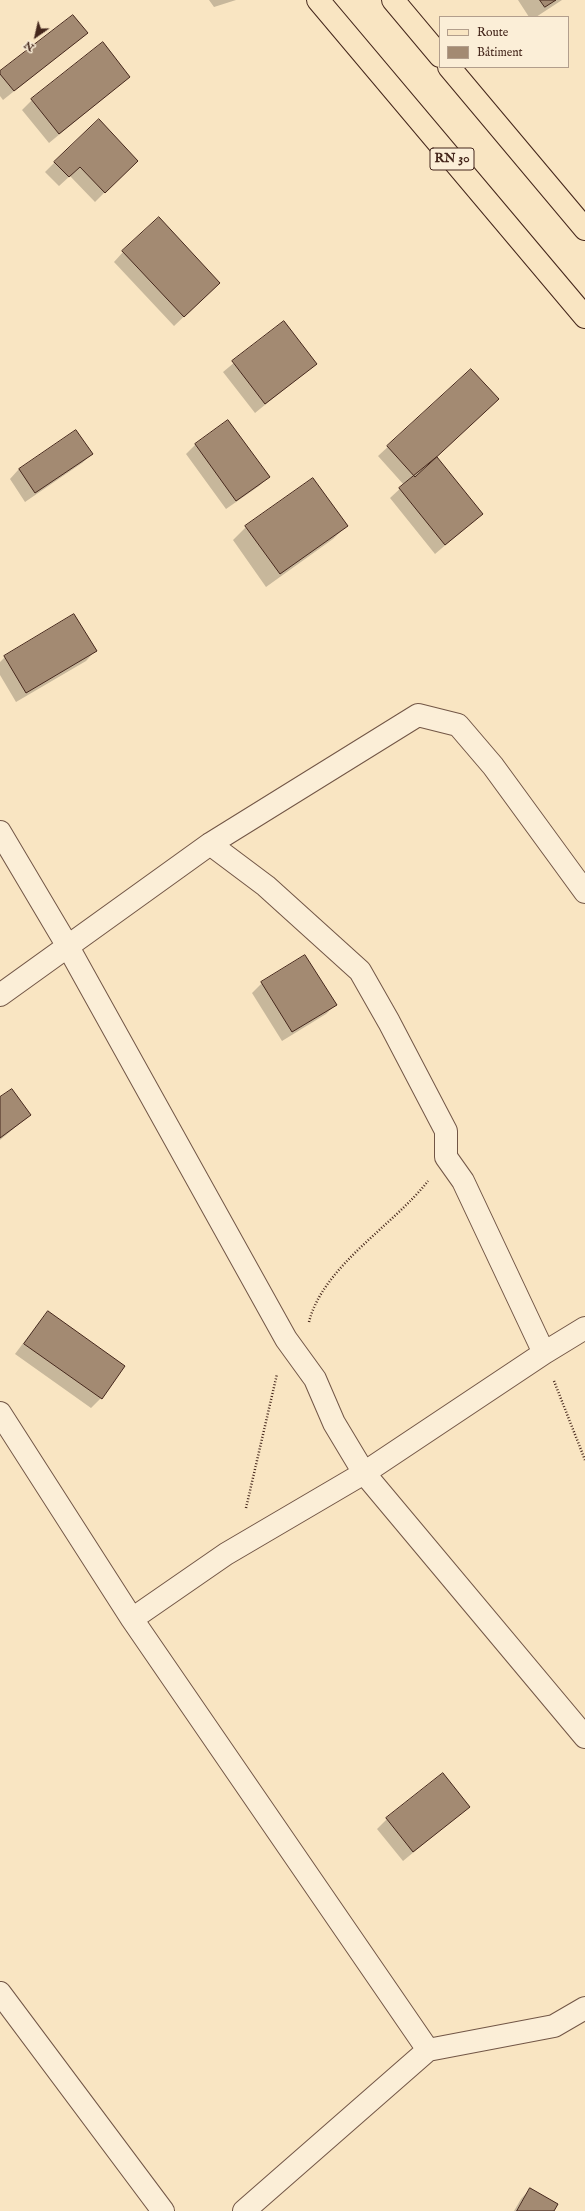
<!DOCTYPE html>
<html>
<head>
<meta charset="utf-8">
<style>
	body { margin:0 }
	#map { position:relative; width:585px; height:2211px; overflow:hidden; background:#f9e5c2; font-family:"IM FELL English",serif }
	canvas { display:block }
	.legend { position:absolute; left:439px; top:16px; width:130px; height:52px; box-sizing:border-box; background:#fbeed7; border:1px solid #b29e8c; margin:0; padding:5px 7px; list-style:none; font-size:12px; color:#45271c }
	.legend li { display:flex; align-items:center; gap:8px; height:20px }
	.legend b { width:20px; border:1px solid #b29e8c }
	.north { position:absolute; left:16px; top:16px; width:40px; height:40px; -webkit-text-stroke:3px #fbeed7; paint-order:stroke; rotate:214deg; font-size:11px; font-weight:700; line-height:16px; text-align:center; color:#45271c }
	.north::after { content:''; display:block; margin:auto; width:14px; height:18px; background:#45271c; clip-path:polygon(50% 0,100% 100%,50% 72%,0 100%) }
</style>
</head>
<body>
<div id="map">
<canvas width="585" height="2211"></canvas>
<ul class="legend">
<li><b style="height:5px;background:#f9e5c2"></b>Route</li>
<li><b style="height:11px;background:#a38a72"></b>Bâtiment</li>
</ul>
<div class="north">N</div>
</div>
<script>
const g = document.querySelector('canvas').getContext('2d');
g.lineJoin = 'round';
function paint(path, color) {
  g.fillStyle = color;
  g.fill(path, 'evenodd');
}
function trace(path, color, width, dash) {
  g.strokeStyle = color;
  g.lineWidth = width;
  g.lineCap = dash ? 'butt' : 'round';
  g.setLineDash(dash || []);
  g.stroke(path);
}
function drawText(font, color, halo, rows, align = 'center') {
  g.font = font + ' "IM FELL English",serif';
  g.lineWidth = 4;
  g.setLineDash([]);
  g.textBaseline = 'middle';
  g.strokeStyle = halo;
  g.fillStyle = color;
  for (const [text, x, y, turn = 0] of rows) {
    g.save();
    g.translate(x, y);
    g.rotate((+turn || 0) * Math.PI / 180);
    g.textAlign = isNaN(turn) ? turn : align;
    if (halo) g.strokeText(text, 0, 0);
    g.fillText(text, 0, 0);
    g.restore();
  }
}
paint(new Path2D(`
	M 209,0 L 236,0 L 214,7 Z
	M 518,0 L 562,0 L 536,17 L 529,17 Z
	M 87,33 L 3,100 L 0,96 L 0,73 Z
	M 129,77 L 49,143 L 22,110 L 32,100 Z
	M 55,162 L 127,170 L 95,202 L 70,176 L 59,186 L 45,172 Z
	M 123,252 L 209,293 L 174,326 L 114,262 Z
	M 283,322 L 315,364 L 255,413 L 223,372 Z
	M 471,370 L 436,458 L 482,514 L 435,554 L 390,498 L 404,485 L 378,456 Z
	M 228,421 L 268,477 L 259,486 L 226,509 L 186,454 L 195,445 Z
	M 92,454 L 82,463 L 25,502 L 10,479 L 19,469 Z
	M 346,526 L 333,539 L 266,587 L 233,540 L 246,527 Z
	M 95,651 L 86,661 L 16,702 L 0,675 L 0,662 L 5,657 Z
	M 262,983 L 335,1005 L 326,1014 L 282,1041 L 252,993 Z
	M 0,1099 L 30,1115 L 0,1140 Z
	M 48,1312 L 124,1366 L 101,1398 L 91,1408 L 15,1354 L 39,1322 Z
	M 468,1807 L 403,1861 L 377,1829 L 387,1819 Z
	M 530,2189 L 553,2211 L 514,2211 L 521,2199 Z`), '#0003');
const building = new Path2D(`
	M 540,0 L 556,0 L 545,7 Z
	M 73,15 L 88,33 L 14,91 L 0,74 L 0,71 Z
	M 103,42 L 130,77 L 59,134 L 31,99 Z
	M 99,119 L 138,161 L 105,193 L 80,167 L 69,177 L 54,162 Z
	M 159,217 L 220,283 L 184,317 L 122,251 Z
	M 284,321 L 317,364 L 265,404 L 232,361 Z
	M 471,369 L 499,399 L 415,477 L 387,446 Z
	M 228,420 L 270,477 L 236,501 L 195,444 Z
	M 76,430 L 93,454 L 35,493 L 19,469 Z
	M 437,457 L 483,514 L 445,545 L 399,488 Z
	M 313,478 L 348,526 L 280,574 L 245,526 Z
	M 74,614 L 97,651 L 26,693 L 4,656 Z
	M 305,955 L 337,1005 L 292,1032 L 261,982 Z
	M 12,1089 L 31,1115 L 0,1138 L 0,1097 Z
	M 48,1311 L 125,1366 L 102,1399 L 24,1344 Z
	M 443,1773 L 470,1807 L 413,1852 L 386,1818 Z
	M 530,2188 L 558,2204 L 554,2211 L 517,2211 Z`);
paint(building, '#a38a72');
trace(building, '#45271c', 1);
const street = new Path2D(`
	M 0,832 L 67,945 L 286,1339 L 315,1379 L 334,1423 L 364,1473 L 585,1737
	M 210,844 L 266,886 L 360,971 L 389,1022 L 446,1131 L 446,1157 L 463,1181 L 544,1353
	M 0,995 L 210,844 L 418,715 L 458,725 L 493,766 L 585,892
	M 0,1413 L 132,1619 L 428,2050
	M 132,1619 L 226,1554 L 364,1473 L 544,1353 L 585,1328
	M 0,1993 L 163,2211
	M 244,2211 L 428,2050 L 554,2026 L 585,2008`);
const primary = new Path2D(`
	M 318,0 L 585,317
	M 393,0 L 440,56
	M 449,67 L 585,229`);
trace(street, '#725646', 24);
trace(primary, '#45271c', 24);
trace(new Path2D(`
	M 309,1322 C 323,1266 393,1226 428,1181
	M 554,1381 L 585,1460
	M 246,1508 L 277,1374`), '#45271c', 2.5, [1, 2]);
trace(street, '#fbeed7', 22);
trace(primary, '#f9e5c2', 22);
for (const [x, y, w] of [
	[452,159,44]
]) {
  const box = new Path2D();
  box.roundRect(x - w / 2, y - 11, w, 22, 3);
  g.fillStyle = '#fbeed7';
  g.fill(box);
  trace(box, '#45271c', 1);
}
drawText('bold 13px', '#45271c', null, [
	["RN 30",452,159]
]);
</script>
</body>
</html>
